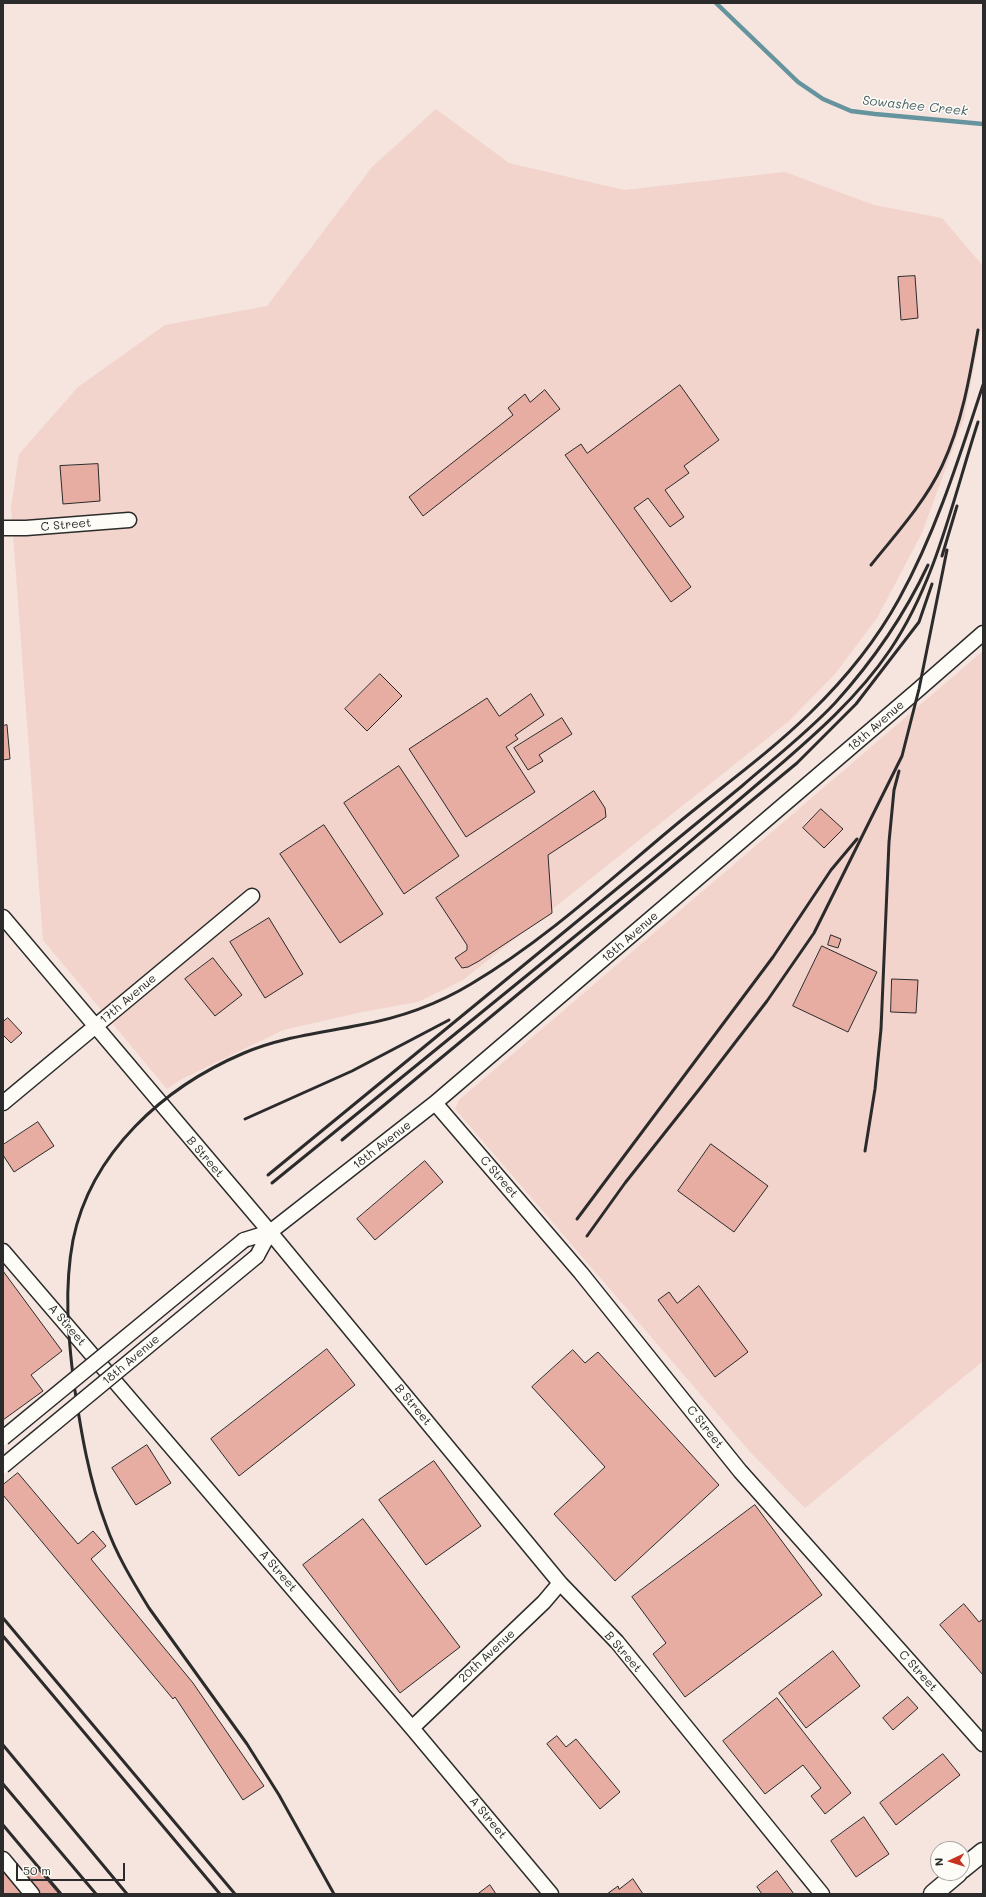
<!DOCTYPE html>
<html>
<head>
<meta charset="utf-8">
<style>
	body { margin:0 }
	#map { position:relative; width:986px; height:1897px; overflow:hidden; background:#f6e4de; font-family:Mali,sans-serif }
	canvas { display:block }
	.frame { position:absolute; inset:0; border:4px solid #2b2b2b; pointer-events:none }
	.north { position:absolute; left:930px; top:1841px; width:40px; height:40px; box-sizing:border-box; background:#fdfcf7; border:1px solid #a9a8a5; border-radius:50%; rotate:266deg; font-size:11px; font-weight:700; line-height:16px; text-align:center; color:#2b2b2b }
	.north::after { content:''; display:block; margin:auto; width:14px; height:18px; background:#c8321e; clip-path:polygon(50% 0,100% 100%,50% 72%,0 100%) }
	.scale { position:absolute; left:16px; top:1863px; width:109px; height:18px; box-sizing:border-box; border:2px solid #2b2b2b; border-top:0; padding-left:5px; font-size:12px; line-height:14px; white-space:nowrap; color:#2b2b2b; -webkit-text-stroke:3px #fdfcf7; paint-order:stroke }
</style>
</head>
<body>
<div id="map">
<canvas width="986" height="1897"></canvas>
<div class="frame"></div>
<div class="north">N</div>
<div class="scale">50 m</div>
</div>
<script>
const g = document.querySelector('canvas').getContext('2d');
g.lineJoin = 'round';
function paint(path, color) {
  g.fillStyle = color;
  g.fill(path, 'evenodd');
}
function trace(path, color, width, dash) {
  g.strokeStyle = color;
  g.lineWidth = width;
  g.lineCap = dash ? 'butt' : 'round';
  g.setLineDash(dash || []);
  g.stroke(path);
}
function drawText(font, color, halo, rows, align = 'center') {
  g.font = font + ' Mali,sans-serif';
  g.lineWidth = 3;
  g.setLineDash([]);
  g.textBaseline = 'middle';
  g.strokeStyle = halo;
  g.fillStyle = color;
  for (const [text, x, y, turn = 0] of rows) {
    g.save();
    g.translate(x, y);
    g.rotate((+turn || 0) * Math.PI / 180);
    g.textAlign = isNaN(turn) ? turn : align;
    if (halo) g.strokeText(text, 0, 0);
    g.fillText(text, 0, 0);
    g.restore();
  }
}
paint(new Path2D(`
	M 436,109 L 509,163 L 624,190 L 785,172 L 874,205 L 942,218 L 983,266 L 983,319 L 964,418 L 922,533 L 877,618 L 835,674 L 788,722 L 463,980 L 418,1002 L 362,1012 L 283,1030 L 180,1080 L 167,1089 L 43,940 L 11,507 L 19,454 L 78,387 L 165,325 L 267,306 L 372,167 Z
	M 983,651 L 983,1361 L 805,1508 L 751,1453 L 455,1109 L 459,1100 Z`), '#f2d4cc');
trace(new Path2D(`
	M 716,3 L 798,82 L 823,99 L 851,111 L 875,114 L 983,124`), '#65949e', 4.5);
const building = new Path2D(`
	M 915,276 L 918,318 L 901,320 L 898,277 Z
	M 680,385 L 719,440 L 684,466 L 689,473 L 665,490 L 684,517 L 670,527 L 648,498 L 634,508 L 691,587 L 671,602 L 565,455 L 581,444 L 587,453 Z
	M 545,390 L 560,409 L 423,516 L 409,497 L 513,415 L 508,408 L 525,394 L 530,402 Z
	M 98,464 L 100,501 L 63,504 L 60,466 Z
	M 380,674 L 402,696 L 367,731 L 345,709 Z
	M 531,694 L 544,715 L 515,735 L 518,739 L 506,747 L 535,792 L 466,837 L 409,749 L 487,698 L 499,716 Z
	M 562,718 L 572,734 L 539,755 L 543,761 L 528,770 L 514,748 Z
	M 7,725 L 10,759 L 3,760 L 3,726 Z
	M 399,766 L 459,856 L 404,894 L 344,803 Z
	M 594,791 L 605,808 L 606,817 L 548,855 L 552,913 L 479,961 L 468,967 L 462,968 L 455,958 L 467,950 L 467,945 L 436,898 Z
	M 821,809 L 843,829 L 824,848 L 803,828 Z
	M 324,825 L 383,914 L 340,943 L 280,854 Z
	M 269,918 L 303,974 L 265,998 L 230,942 Z
	M 831,935 L 841,939 L 838,948 L 828,945 Z
	M 822,946 L 877,972 L 848,1032 L 793,1006 Z
	M 213,958 L 242,995 L 215,1016 L 185,979 Z
	M 892,979 L 918,980 L 916,1013 L 891,1012 Z
	M 8,1018 L 22,1033 L 11,1043 L 3,1035 L 3,1022 Z
	M 38,1122 L 54,1146 L 14,1172 L 3,1155 L 3,1145 Z
	M 711,1144 L 768,1186 L 734,1232 L 678,1191 Z
	M 425,1161 L 443,1182 L 375,1240 L 357,1219 Z
	M 3,1271 L 62,1351 L 31,1375 L 43,1391 L 3,1420 Z
	M 699,1286 L 748,1352 L 715,1377 L 658,1300 L 669,1292 L 677,1303 Z
	M 327,1349 L 355,1385 L 239,1476 L 211,1439 Z
	M 573,1350 L 585,1363 L 598,1352 L 719,1485 L 615,1581 L 554,1514 L 605,1467 L 532,1387 Z
	M 147,1445 L 171,1483 L 136,1505 L 112,1468 Z
	M 434,1461 L 481,1526 L 426,1565 L 379,1500 Z
	M 18,1473 L 78,1544 L 93,1531 L 106,1546 L 91,1559 L 193,1683 L 264,1786 L 243,1800 L 175,1697 L 173,1699 L 3,1495 L 3,1485 Z
	M 755,1505 L 822,1595 L 685,1697 L 653,1654 L 666,1643 L 632,1597 Z
	M 363,1519 L 460,1647 L 400,1693 L 303,1565 Z
	M 964,1604 L 979,1622 L 983,1619 L 983,1675 L 940,1625 Z
	M 833,1651 L 860,1686 L 806,1728 L 779,1693 Z
	M 908,1697 L 918,1708 L 893,1730 L 883,1718 Z
	M 777,1698 L 851,1793 L 825,1814 L 811,1796 L 821,1788 L 803,1765 L 765,1794 L 723,1741 Z
	M 557,1736 L 566,1747 L 576,1739 L 620,1792 L 600,1809 L 547,1744 Z
	M 943,1754 L 960,1775 L 896,1825 L 880,1803 Z
	M 864,1817 L 889,1854 L 856,1877 L 831,1841 Z
	M 3,1865 L 16,1881 L 35,1866 L 59,1894 L 3,1894 Z
	M 777,1871 L 794,1894 L 762,1894 L 757,1887 Z
	M 633,1879 L 643,1894 L 607,1894 L 618,1886 L 619,1889 Z
	M 490,1885 L 496,1894 L 478,1894 Z`);
paint(building, '#e7ada3');
trace(building, '#2b2b2b', 1);
const minor = new Path2D(`
	M 3,528 L 26,528 L 129,520
	M 3,917 L 270,1232 L 560,1583 L 617,1642 L 822,1894
	M 3,1103 L 252,896
	M 435,1103 L 581,1273 L 740,1471 L 983,1744
	M 244,1240 L 270,1232 L 435,1103 L 919,689 L 983,633
	M 3,1251 L 412,1728 L 551,1894
	M 257,1256 L 270,1232
	M 412,1728 L 544,1602 L 560,1583
	M 3,1859 L 32,1894`);
const major = new Path2D(`
	M 962,1869 L 983,1852
	M 933,1894 L 958,1873`);
trace(minor, '#2b2b2b', 17);
trace(major, '#2b2b2b', 21);
trace(minor, '#fdfcf7', 14);
trace(major, '#fdfcf7', 18);
trace(new Path2D(`
	M 942,556 L 957,506
	M 871,565 C 896,534 925,502 942,466 C 962,423 970,376 978,330
	M 245,1119 L 352,1071 L 449,1020
	M 342,1140 L 797,763 L 856,704 L 919,622 L 932,584
	M 865,1151 L 875,1089 L 881,1029 L 889,842 L 894,790 L 899,771
	M 268,1175 L 742,786 C 773,759 807,733 835,703 C 873,661 904,616 928,565
	M 272,1183 C 398,1081 523,978 649,876 C 689,843 728,809 767,776 C 811,738 857,699 890,650 C 936,582 953,499 978,422
	M 577,1219 L 773,957 L 831,870 L 857,839
	M 587,1236 L 625,1183 L 701,1087 L 767,1001 L 814,933 L 902,756 L 919,689 L 947,550
	M 3,1618 L 235,1894
	M 3,1636 L 220,1894
	M 3,1745 L 127,1894
	M 3,1784 L 96,1894
	M 3,1825 L 61,1894
	M 334,1894 L 279,1795 L 247,1744 L 149,1608 C 133,1582 116,1554 106,1525 C 89,1480 81,1432 74,1384 C 68,1336 64,1288 73,1240 C 91,1152 164,1087 244,1053 C 281,1037 321,1033 360,1025 C 399,1018 438,1004 471,984 C 542,942 603,886 666,833 C 714,792 765,757 810,713 C 844,680 876,641 899,599 C 936,532 959,458 983,385`), '#2b2b2b', 3);
const minorBridge = new Path2D(`
	M 3,1438 L 244,1240
	M 3,1466 L 257,1256`);
trace(minorBridge, '#2b2b2b', 17, []);
trace(minorBridge, '#fdfcf7', 14);
drawText('12px', '#2b2b2b', '#fdfcf7', [
	["C Street",66,525,-5],
	["18th Avenue",876,726,-41],
	["18th Avenue",630,937,-41],
	["17th Avenue",128,999,-40],
	["18th Avenue",382,1145,-38],
	["B Street",205,1157,49],
	["C Street",499,1177,49],
	["A Street",67,1325,49],
	["18th Avenue",131,1360,-40],
	["B Street",413,1405,50],
	["C Street",705,1427,51],
	["A Street",278,1571,49],
	["B Street",623,1652,49],
	["20th Avenue",487,1656,-43],
	["C Street",918,1671,48],
	["A Street",488,1818,50]
]);
drawText('italic 13px', '#486065', '#fdfcf7', [
	["Sowashee Creek",915,106,6]
]);
</script>
</body>
</html>
